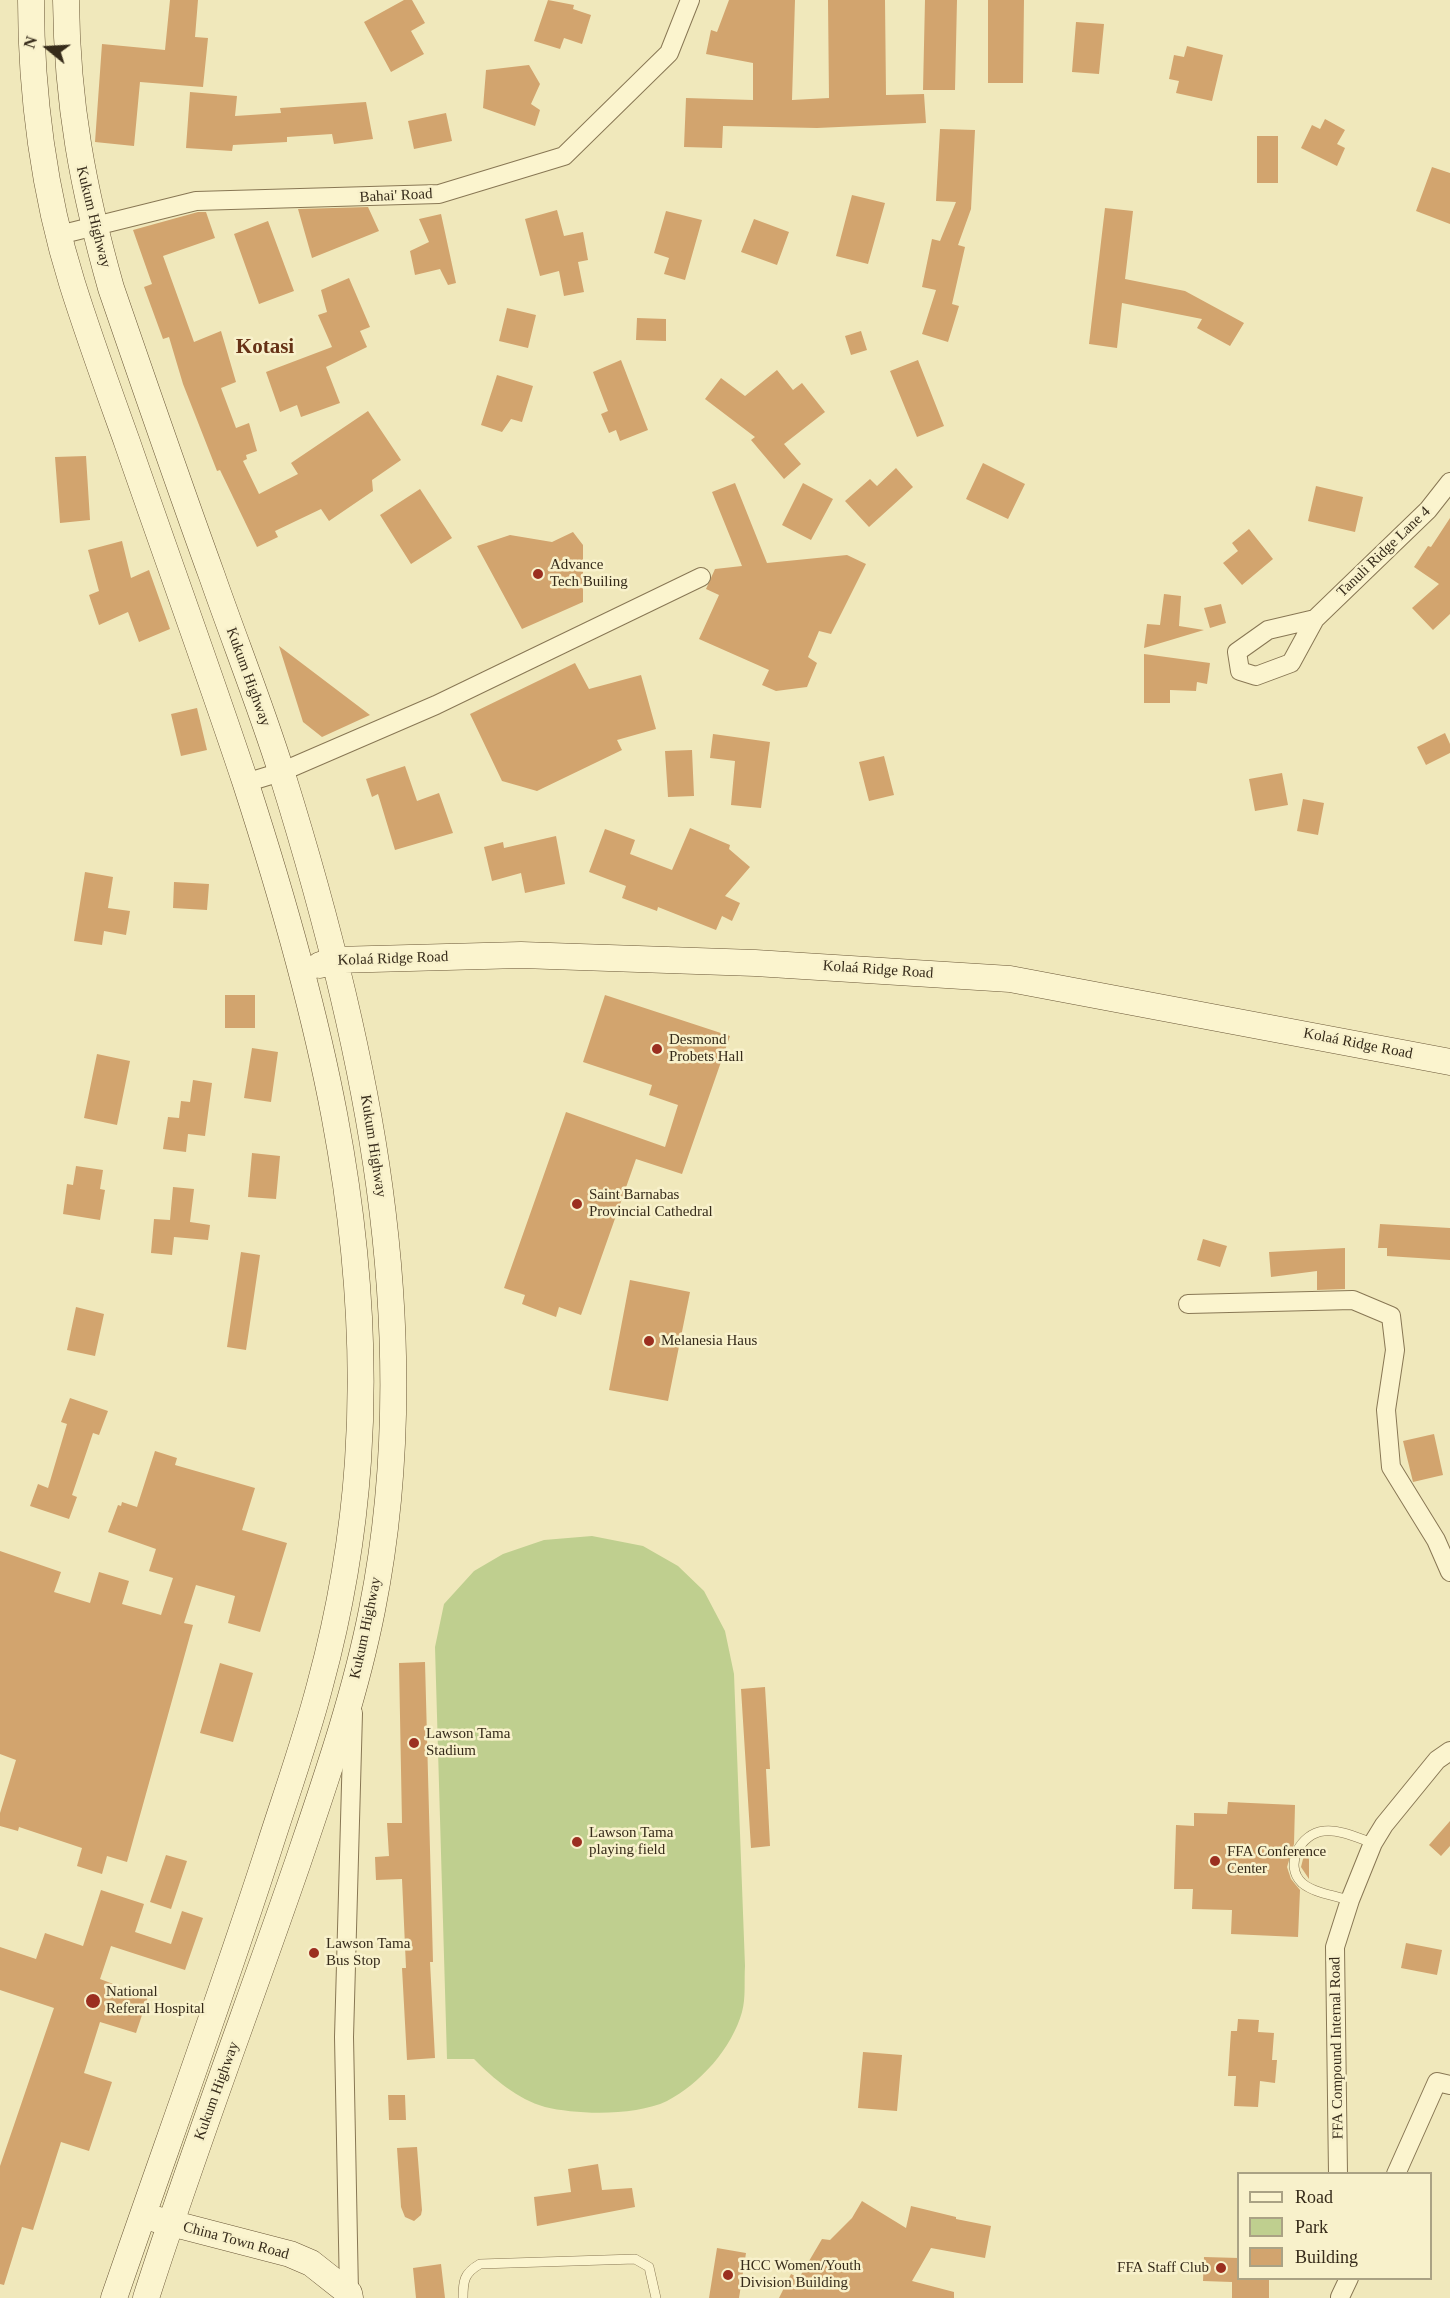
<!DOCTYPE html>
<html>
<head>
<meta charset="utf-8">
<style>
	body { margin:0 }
	#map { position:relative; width:1450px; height:2298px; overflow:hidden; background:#f0e8bb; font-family:Georgia,serif }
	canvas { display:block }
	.legend { position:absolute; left:1237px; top:2172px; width:195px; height:108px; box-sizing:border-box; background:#f8f1cb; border:2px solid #aaa284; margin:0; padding:8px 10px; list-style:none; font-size:18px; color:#362b1a }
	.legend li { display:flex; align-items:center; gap:12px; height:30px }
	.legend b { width:30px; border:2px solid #aaa284 }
	.north { position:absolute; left:18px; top:18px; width:60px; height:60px; -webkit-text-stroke:4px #f8f1cb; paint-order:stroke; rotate:288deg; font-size:16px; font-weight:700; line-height:24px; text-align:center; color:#362b1a }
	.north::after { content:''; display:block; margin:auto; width:21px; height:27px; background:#362b1a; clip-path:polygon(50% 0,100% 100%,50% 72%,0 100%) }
</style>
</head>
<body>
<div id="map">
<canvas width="1450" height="2298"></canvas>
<ul class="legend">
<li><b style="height:8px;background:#fbf4ce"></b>Road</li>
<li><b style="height:16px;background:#bfcf8f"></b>Park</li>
<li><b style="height:16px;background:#d2a46e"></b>Building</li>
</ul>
<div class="north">N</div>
</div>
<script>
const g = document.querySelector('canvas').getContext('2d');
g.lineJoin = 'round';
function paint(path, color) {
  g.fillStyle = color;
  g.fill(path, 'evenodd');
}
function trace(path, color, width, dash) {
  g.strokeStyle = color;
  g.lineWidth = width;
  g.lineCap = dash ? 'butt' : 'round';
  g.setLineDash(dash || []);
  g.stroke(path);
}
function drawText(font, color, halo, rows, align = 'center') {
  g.font = font + ' Georgia,serif';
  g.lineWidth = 5;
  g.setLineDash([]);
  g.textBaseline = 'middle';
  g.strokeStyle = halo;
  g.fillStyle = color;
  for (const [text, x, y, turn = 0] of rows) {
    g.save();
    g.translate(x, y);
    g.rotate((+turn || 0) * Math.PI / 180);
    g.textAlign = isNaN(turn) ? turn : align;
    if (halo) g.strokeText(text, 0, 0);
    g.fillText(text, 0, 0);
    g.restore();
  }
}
paint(new Path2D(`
	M 592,1536 L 643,1546 L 678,1566 L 704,1591 L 725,1631 L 734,1674 L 745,1966 C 744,1981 746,1998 742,2012 C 732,2048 700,2084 667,2101 C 636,2116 578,2115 545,2107 C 517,2099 494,2079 474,2059 L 447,2059 L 435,1647 L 444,1604 L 474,1571 L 503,1554 L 544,1540 Z`), '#bfcf8f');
paint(new Path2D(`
	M 170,0 L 198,0 L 195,37 L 208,38 L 203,87 L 140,82 L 134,146 L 95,142 L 102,44 L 165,50 Z
	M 404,0 L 412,0 L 425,23 L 411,31 L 424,54 L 391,72 L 364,22 Z
	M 548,0 L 574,5 L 573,9 L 591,15 L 582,44 L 564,38 L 560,49 L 534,41 Z
	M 729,0 L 795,0 L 792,100 L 829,98 L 828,0 L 885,0 L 886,95 L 924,94 L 926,123 L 817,128 L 723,126 L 722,148 L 684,147 L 686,98 L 753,100 L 753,63 L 706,54 L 711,30 L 717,32 Z
	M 925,0 L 957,0 L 955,90 L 923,90 Z
	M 988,0 L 1024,0 L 1023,83 L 988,83 Z
	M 1076,22 L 1104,24 L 1099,74 L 1072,72 Z
	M 1187,46 L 1223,55 L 1212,101 L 1176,93 L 1179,81 L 1169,79 L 1174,55 L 1184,57 Z
	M 529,65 L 540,84 L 531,104 L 540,110 L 535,126 L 483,108 L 486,70 Z
	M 190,92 L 237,96 L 235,116 L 281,113 L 280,108 L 366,102 L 373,139 L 334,144 L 332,134 L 287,137 L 287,142 L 233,145 L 232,151 L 186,148 Z
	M 446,113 L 452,141 L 414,149 L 408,121 Z
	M 1325,119 L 1345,130 L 1337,144 L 1345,148 L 1337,166 L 1301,148 L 1312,125 L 1320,129 Z
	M 940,129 L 975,130 L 971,209 L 958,245 L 965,247 L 952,304 L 959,306 L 948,342 L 922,334 L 936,290 L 922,287 L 932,239 L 940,241 L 956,202 L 936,201 Z
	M 1257,136 L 1278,136 L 1278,183 L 1257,183 Z
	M 1432,167 L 1450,173 L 1450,224 L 1416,211 Z
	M 852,195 L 885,203 L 868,264 L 836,256 Z
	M 368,207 L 379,231 L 312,258 L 298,209 Z
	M 1105,208 L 1133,211 L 1125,279 L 1185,291 L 1244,323 L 1230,346 L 1197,328 L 1202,319 L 1122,303 L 1117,348 L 1089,344 Z
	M 557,210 L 564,236 L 583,232 L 588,260 L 578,262 L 584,292 L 564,296 L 559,271 L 540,276 L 525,219 Z
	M 666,211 L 702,220 L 685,280 L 664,274 L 669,258 L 654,253 Z
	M 198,212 L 206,212 L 215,238 L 163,256 L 194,342 L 221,331 L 236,382 L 221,388 L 236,428 L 249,423 L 257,451 L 246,455 L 247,459 L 243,461 L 259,494 L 298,474 L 291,463 L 368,411 L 401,460 L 372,480 L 373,491 L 329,521 L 321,509 L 275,531 L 278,537 L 257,547 L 220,470 L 217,471 L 183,384 L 169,337 L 163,339 L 144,287 L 152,284 L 133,230 Z
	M 441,214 L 456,283 L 448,285 L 440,269 L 415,275 L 410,251 L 429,242 L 419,219 Z
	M 754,219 L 789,232 L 777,265 L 741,252 Z
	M 268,221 L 294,291 L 259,304 L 234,234 Z
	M 349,278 L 370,327 L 360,331 L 367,347 L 326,367 L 340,403 L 301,417 L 297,405 L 280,412 L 266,372 L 332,347 L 318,315 L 327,312 L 321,290 Z
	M 507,308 L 536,315 L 528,348 L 499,341 Z
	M 637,318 L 666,319 L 666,341 L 636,340 Z
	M 861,331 L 867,350 L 851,355 L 845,336 Z
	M 621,360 L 648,430 L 620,441 L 616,430 L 609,433 L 601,414 L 608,411 L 593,372 Z
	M 918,360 L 944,426 L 917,437 L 890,371 Z
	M 777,370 L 793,390 L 802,383 L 825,412 L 784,444 L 801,464 L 784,479 L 751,440 L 755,437 L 705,399 L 721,378 L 745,396 Z
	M 497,375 L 533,386 L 522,422 L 511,419 L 502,432 L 481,425 Z
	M 86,456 L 90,520 L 60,523 L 55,457 Z
	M 983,463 L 1025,484 L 1008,519 L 966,499 Z
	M 896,468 L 913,487 L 869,527 L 845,501 L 870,479 L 877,486 Z
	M 735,483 L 767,563 L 847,555 L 866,564 L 831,634 L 819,631 L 808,657 L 817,663 L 807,687 L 776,691 L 762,685 L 769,670 L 699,639 L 719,595 L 706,589 L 715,569 L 742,566 L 712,492 Z
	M 803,483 L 833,499 L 811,540 L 782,525 Z
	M 1316,486 L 1363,497 L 1355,532 L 1308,521 Z
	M 420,489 L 452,538 L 411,564 L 380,515 Z
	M 1450,518 L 1450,614 L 1433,630 L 1412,608 L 1439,584 L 1414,567 L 1428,546 L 1431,547 Z
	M 1249,529 L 1273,559 L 1242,585 L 1223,563 L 1238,551 L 1232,543 Z
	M 573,532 L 583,545 L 583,602 L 522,629 L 477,546 L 510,535 L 552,542 Z
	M 122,541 L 131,578 L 149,570 L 170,629 L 139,642 L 128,612 L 99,625 L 89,595 L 99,591 L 88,550 Z
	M 1164,594 L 1181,596 L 1179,626 L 1204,630 L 1144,648 L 1147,624 L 1160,625 Z
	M 1221,604 L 1226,623 L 1210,628 L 1204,608 Z
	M 279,646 L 370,715 L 322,737 L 303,722 Z
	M 1144,654 L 1210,663 L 1207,684 L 1197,682 L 1196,691 L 1170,690 L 1170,703 L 1144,703 Z
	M 575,663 L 589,689 L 641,675 L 656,729 L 617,740 L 622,750 L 537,791 L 502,781 L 470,714 Z
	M 197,708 L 207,750 L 181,756 L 171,714 Z
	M 1445,733 L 1450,744 L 1450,753 L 1426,765 L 1417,747 Z
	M 713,734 L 770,742 L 761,808 L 731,805 L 735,761 L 710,758 Z
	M 692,750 L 694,796 L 668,797 L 665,751 Z
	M 884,756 L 894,795 L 869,801 L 859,762 Z
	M 405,766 L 417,801 L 439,793 L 453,833 L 395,850 L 378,794 L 372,797 L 366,779 Z
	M 1282,773 L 1288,805 L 1255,811 L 1249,779 Z
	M 1303,799 L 1324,803 L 1318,835 L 1297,831 Z
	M 690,828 L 730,845 L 729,849 L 750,867 L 725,896 L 740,903 L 732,921 L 722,916 L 716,930 L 658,907 L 657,911 L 622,898 L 626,886 L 589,872 L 605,829 L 635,840 L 630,854 L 672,870 Z
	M 556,836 L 565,884 L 525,893 L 521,873 L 492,881 L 484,847 L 503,842 L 504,848 Z
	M 85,872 L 113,877 L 108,908 L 130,911 L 126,935 L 104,931 L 102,945 L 74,941 Z
	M 174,882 L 209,884 L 207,910 L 173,908 Z
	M 225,995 L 255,995 L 255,1028 L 225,1028 Z
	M 605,995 L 730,1036 L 682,1174 L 636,1159 L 581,1315 L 559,1307 L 556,1317 L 522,1304 L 525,1295 L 504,1288 L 566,1112 L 665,1147 L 678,1105 L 649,1095 L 652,1085 L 583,1062 Z
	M 252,1048 L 278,1052 L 271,1102 L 244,1098 Z
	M 97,1054 L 130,1061 L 117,1125 L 84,1118 Z
	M 193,1080 L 212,1083 L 205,1136 L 188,1134 L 186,1152 L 163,1149 L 168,1117 L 179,1118 L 181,1101 L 190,1102 Z
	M 252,1153 L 280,1156 L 276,1199 L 248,1197 Z
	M 76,1166 L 103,1170 L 100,1189 L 105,1190 L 100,1220 L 63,1214 L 67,1184 L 73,1185 Z
	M 173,1187 L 194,1189 L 190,1222 L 210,1225 L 208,1240 L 174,1237 L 172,1255 L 151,1253 L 154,1219 L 170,1220 Z
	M 1380,1224 L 1450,1228 L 1450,1260 L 1387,1256 L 1387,1248 L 1378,1248 Z
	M 1203,1239 L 1227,1246 L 1220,1267 L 1197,1260 Z
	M 1345,1248 L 1345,1289 L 1317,1290 L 1317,1271 L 1271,1277 L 1269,1252 Z
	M 241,1252 L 260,1255 L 246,1350 L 227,1347 Z
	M 630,1280 L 690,1292 L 668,1401 L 609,1390 Z
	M 76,1307 L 104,1314 L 95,1356 L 67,1350 Z
	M 70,1398 L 108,1411 L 99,1435 L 93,1433 L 72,1495 L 77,1497 L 69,1519 L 30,1506 L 38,1484 L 48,1488 L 67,1424 L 61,1422 Z
	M 1434,1434 L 1443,1475 L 1413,1482 L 1403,1441 Z
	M 155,1451 L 177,1458 L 175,1465 L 255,1488 L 242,1530 L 287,1543 L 260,1632 L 228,1623 L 235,1596 L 196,1585 L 184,1623 L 193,1625 L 127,1862 L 107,1856 L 102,1874 L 77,1866 L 82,1848 L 19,1827 L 18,1831 L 0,1826 L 0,1813 L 16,1760 L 0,1754 L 0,1551 L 61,1572 L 54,1592 L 90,1603 L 99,1572 L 129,1581 L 122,1604 L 161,1615 L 173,1578 L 149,1571 L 156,1549 L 108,1532 L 118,1505 L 121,1506 L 122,1502 L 137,1507 Z
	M 425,1662 L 433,1962 L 430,1962 L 435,2058 L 407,2060 L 402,1968 L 406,1968 L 402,1879 L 376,1880 L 375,1857 L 389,1856 L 387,1823 L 402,1823 L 399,1663 Z
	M 220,1663 L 253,1673 L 233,1742 L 200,1733 Z
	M 765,1687 L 770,1769 L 766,1769 L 770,1846 L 751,1848 L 741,1689 Z
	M 1228,1802 L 1295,1805 L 1294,1844 L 1287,1867 L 1291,1879 L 1300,1890 L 1298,1937 L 1231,1934 L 1232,1910 L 1192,1909 L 1193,1889 L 1174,1889 L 1176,1825 L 1194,1826 L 1194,1813 L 1227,1814 Z
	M 1450,1821 L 1450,1846 L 1441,1856 L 1429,1845 Z
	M 1305,1851 L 1309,1851 L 1309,1879 L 1301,1867 Z
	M 166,1855 L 187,1861 L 171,1909 L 150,1902 Z
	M 101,1890 L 144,1904 L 135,1932 L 171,1944 L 182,1911 L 203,1918 L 185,1970 L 111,1946 L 100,1979 L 148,1997 L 136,2033 L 100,2022 L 84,2073 L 112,2082 L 89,2151 L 61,2142 L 33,2230 L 22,2227 L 4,2285 L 0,2284 L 0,2166 L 54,2008 L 0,1990 L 0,1947 L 36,1959 L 45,1933 L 83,1946 Z
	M 1406,1943 L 1442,1950 L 1437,1975 L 1401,1968 Z
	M 1238,2019 L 1259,2020 L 1258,2032 L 1274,2033 L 1272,2060 L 1277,2060 L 1275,2083 L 1260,2081 L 1258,2107 L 1234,2106 L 1236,2076 L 1228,2076 L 1231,2031 L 1237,2031 Z
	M 863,2052 L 902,2055 L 897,2111 L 858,2108 Z
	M 388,2095 L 405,2095 L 406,2120 L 389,2120 Z
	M 417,2147 L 422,2210 L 421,2215 L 414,2221 L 405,2217 L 401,2207 L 397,2148 Z
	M 598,2164 L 602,2190 L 632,2188 L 635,2207 L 537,2226 L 534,2197 L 571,2192 L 568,2169 Z
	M 862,2201 L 906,2228 L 911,2206 L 956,2217 L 956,2219 L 991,2226 L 985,2258 L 931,2248 L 912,2281 L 954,2292 L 954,2298 L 779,2298 L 791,2274 L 799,2278 L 822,2239 L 830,2240 L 852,2218 Z
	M 717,2248 L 746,2253 L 739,2298 L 709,2298 Z
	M 1204,2257 L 1239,2258 L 1239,2278 L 1269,2278 L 1269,2298 L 1232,2298 L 1232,2282 L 1203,2281 Z
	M 441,2264 L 445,2298 L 416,2298 L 413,2268 Z`), '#d2a46e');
const lane = new Path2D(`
	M 1350,1900 C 1335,1896 1314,1893 1302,1883 C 1283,1865 1301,1833 1324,1831 C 1339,1829 1358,1838 1373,1843
	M 463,2298 C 463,2281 464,2273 480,2264 L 635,2259 L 649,2267 L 656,2298`);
const street = new Path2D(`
	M 59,235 L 196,201 L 439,194 L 564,156 L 669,53 L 690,0
	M 1315,619 L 1268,630 L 1237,652 L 1240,671 L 1256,676 L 1291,663 L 1315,619 L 1428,510 L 1450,482
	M 245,783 L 281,772 L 436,705 L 701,577
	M 1188,1304 L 1353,1300 L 1391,1316 L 1395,1350 L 1386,1410 L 1391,1467 L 1436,1540 L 1450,1572
	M 1338,2174 L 1335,1947 L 1350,1900 L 1373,1843 L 1384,1825 L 1437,1760 L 1450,1751
	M 1396,2174 L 1437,2082 L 1450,2085
	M 349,2293 L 344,2037 L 353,1713
	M 1340,2297 L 1349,2278`);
const secondary = new Path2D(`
	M 31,0 C 31,94 44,194 72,283 C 89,337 108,389 127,442 C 166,555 207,667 245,781 C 317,1003 374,1226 358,1461 C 353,1534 339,1615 320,1685 C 306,1739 287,1792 270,1845 C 221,1997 166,2147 114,2298
	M 66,0 C 67,104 83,189 111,288 C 144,384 177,480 212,576 C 235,642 261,707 282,774 C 366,1043 428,1329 372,1610 C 355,1696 326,1779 298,1862 C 248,2007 193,2151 146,2298
	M 320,965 L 335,960 L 521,955 L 755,963 L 1010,979 L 1450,1062
	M 155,2219 L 290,2254 L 311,2263 L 349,2293 L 350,2298`);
trace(lane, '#887754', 10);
trace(street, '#887754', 20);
trace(secondary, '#6a5737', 27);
trace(lane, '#fbf4ce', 9);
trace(street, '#fbf4ce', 18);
trace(secondary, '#fbf4ce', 26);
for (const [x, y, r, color] of [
	[538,574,6,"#9b2f20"],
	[657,1049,6,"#9b2f20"],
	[577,1204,6,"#9b2f20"],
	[649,1341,6,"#9b2f20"],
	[414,1743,6,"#9b2f20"],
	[577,1842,6,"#9b2f20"],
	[1215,1861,6,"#9b2f20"],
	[314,1953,6,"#9b2f20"],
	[93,2001,8,"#9b2f20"],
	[1221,2268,6,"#9b2f20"],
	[728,2275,6,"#9b2f20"]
]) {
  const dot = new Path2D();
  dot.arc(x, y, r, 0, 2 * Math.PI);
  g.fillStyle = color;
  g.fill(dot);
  trace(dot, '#f8f1cb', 2);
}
drawText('15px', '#362b1a', '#f8f1cb', [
	["Bahai' Road",396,196,-3],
	["Kukum Highway",93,217,76],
	["Tanuli Ridge Lane 4",1384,552,-44],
	["Kukum Highway",248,677,70],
	["Kolaá Ridge Road",393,959,-2],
	["Kolaá Ridge Road",878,970,4],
	["Kolaá Ridge Road",1358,1044,11],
	["Kukum Highway",373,1146,81],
	["Kukum Highway",366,1628,-78],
	["FFA Compound Internal Road",1337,2048,-91],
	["Kukum Highway",217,2091,-70],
	["China Town Road",236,2241,15]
]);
drawText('15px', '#362b1a', '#f8f1cb', [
	["Advance",550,565],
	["Tech Builing",550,582],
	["Desmond",669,1040],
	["Probets Hall",669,1057],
	["Saint Barnabas",589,1195],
	["Provincial Cathedral",589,1212],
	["Melanesia Haus",661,1341],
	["Lawson Tama",426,1734],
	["Stadium",426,1751],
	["Lawson Tama",589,1833],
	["playing field",589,1850],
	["FFA Conference",1227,1852],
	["Center",1227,1869],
	["Lawson Tama",326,1944],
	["Bus Stop",326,1961],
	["National",106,1992],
	["Referal Hospital",106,2009],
	["HCC Women/Youth",740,2266],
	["Division Building",740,2283],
	["FFA Staff Club",1209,2268,"right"]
], 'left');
drawText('bold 21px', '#663216', '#f8f1cb', [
	["Kotasi",265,348]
]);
</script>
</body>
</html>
